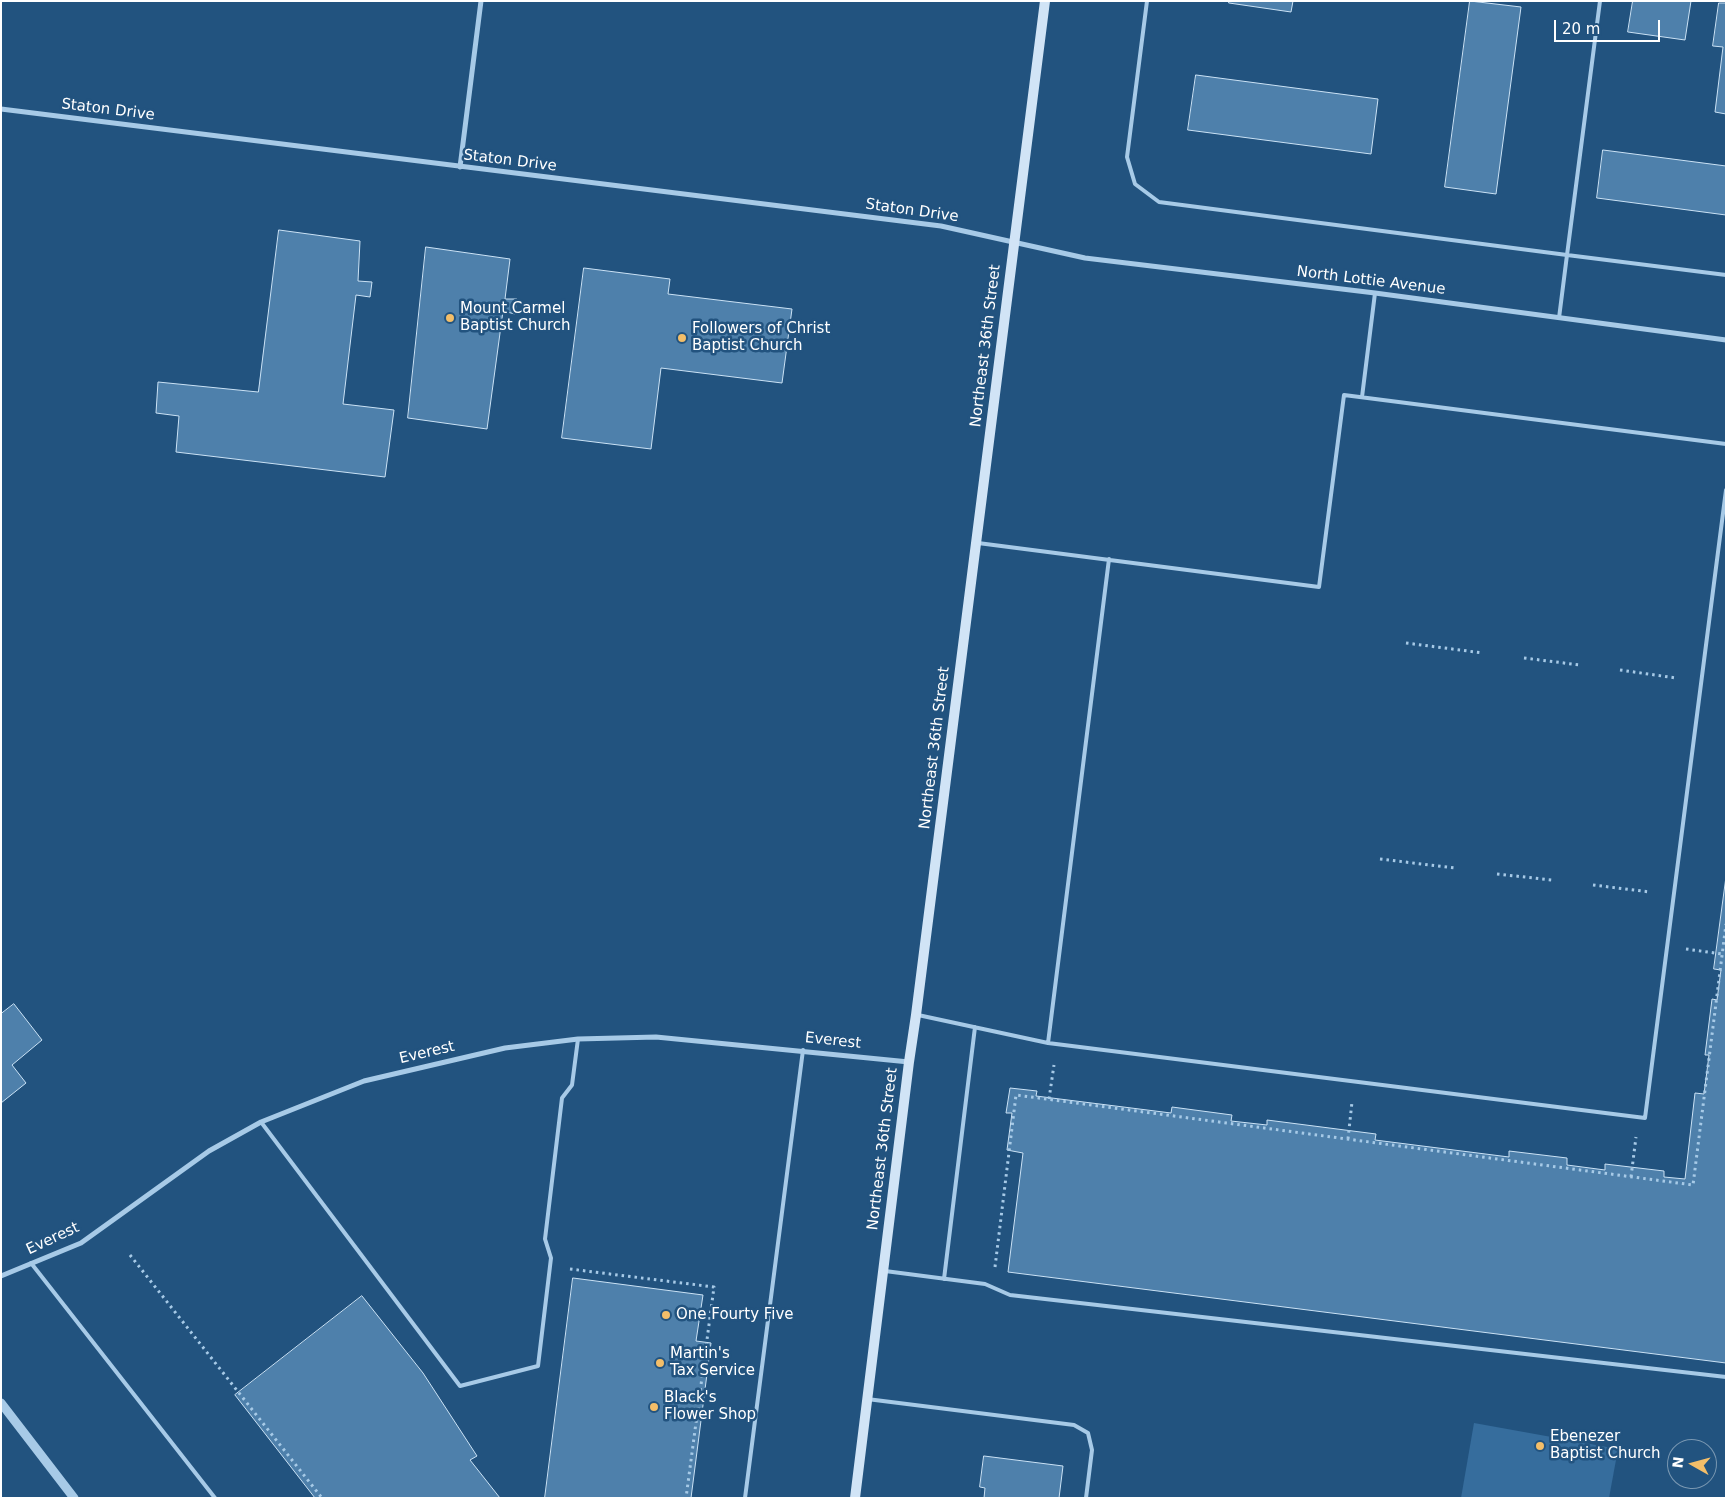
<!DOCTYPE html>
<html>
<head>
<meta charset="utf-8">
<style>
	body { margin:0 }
	#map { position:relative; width:1727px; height:1499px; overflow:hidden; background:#22537f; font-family:"DejaVu Sans",sans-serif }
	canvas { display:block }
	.frame { position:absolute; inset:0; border:2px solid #fff; pointer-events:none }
	.north { position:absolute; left:1667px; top:1439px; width:50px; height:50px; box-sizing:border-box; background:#22537f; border:1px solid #7a98b2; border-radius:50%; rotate:277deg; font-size:14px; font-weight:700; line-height:20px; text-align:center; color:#fff }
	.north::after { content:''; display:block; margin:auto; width:18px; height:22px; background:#f3be69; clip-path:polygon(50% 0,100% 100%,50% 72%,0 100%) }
	.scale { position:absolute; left:1554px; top:20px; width:106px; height:22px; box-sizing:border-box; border:2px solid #fff; border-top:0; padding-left:6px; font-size:15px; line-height:18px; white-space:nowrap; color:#fff; -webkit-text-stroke:4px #22537f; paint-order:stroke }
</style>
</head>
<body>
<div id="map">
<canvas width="1727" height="1499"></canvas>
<div class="frame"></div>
<div class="north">N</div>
<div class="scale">20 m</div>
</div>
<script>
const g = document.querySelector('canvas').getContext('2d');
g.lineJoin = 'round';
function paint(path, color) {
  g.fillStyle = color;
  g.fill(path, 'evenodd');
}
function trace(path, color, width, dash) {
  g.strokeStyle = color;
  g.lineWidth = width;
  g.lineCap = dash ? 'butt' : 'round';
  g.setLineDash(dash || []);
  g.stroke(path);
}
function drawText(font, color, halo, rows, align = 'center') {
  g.font = font + ' "DejaVu Sans",sans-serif';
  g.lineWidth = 5;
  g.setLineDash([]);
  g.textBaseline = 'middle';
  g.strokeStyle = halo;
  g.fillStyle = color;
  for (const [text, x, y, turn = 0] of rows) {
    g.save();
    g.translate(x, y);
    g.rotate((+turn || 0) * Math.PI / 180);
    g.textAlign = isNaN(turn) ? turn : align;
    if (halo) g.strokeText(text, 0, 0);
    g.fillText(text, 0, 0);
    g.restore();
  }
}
paint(new Path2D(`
	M 1474,1423 L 1618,1449 L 1609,1498 L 1461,1498 Z`), '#366d9d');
const building = new Path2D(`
	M 1229,1 L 1293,1 L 1291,12 L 1229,3 Z
	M 1470,1 L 1521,7 L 1496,194 L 1445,187 Z
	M 1633,1 L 1691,1 L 1685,40 L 1628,32 Z
	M 1719,3 L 1726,3 L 1726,114 L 1715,112 L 1723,47 L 1713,46 Z
	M 1196,75 L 1378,99 L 1371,154 L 1188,130 Z
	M 1603,150 L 1726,166 L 1726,215 L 1597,198 Z
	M 279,230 L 360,241 L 358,281 L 372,282 L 370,297 L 356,295 L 343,404 L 394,410 L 385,477 L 176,452 L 179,416 L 156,413 L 158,382 L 258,392 Z
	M 426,247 L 510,259 L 505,299 L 517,299 L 515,314 L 503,311 L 487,429 L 408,418 Z
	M 584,268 L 670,279 L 668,294 L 792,309 L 782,383 L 661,368 L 651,449 L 562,438 Z
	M 1726,877 L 1726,1363 L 1008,1272 L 1023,1153 L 1007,1150 L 1012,1113 L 1006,1113 L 1010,1088 L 1037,1091 L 1036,1096 L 1171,1113 L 1172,1107 L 1232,1115 L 1231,1121 L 1267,1125 L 1267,1120 L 1376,1134 L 1375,1140 L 1509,1157 L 1509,1151 L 1567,1158 L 1567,1165 L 1605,1170 L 1605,1164 L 1664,1171 L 1664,1177 L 1685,1179 L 1695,1093 L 1704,1094 L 1709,1055 L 1705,1055 L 1712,999 L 1717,1000 L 1721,970 L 1714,969 Z
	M 14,1004 L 42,1040 L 12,1065 L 26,1083 L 1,1103 L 1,1014 Z
	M 573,1278 L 703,1295 L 696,1341 L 711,1343 L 691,1498 L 545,1498 Z
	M 362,1296 L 423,1373 L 477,1456 L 470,1460 L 500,1498 L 315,1498 L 235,1395 Z
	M 984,1456 L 1063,1466 L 1059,1498 L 984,1498 L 985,1488 L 980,1487 Z`);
paint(building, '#4e80ab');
trace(building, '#cbe2f5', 1);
trace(new Path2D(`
	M 1406,643 L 1483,653
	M 1524,658 L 1580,665
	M 1620,670 L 1676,678
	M 1380,859 L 1455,868
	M 1497,874 L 1552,880
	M 1593,885 L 1650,892
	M 1686,949 L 1722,954
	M 1049,1099 L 1054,1065
	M 1348,1139 L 1352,1102
	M 1631,1177 L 1636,1137
	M 130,1255 L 322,1498
	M 995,1267 L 1016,1095 L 1693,1185 L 1726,924
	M 570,1269 L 714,1287 L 686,1498`), '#a7cae7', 3, [2.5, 4]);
trace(new Path2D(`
	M 1147,1 L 1127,157 L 1135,184 L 1159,202 L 1567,255 L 1559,318
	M 1600,1 L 1567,255 L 1726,275
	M 1362,397 L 1375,293
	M 978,543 L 1319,587 L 1344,395 L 1726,444
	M 918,1015 L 1048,1043 L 1645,1118 L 1726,490
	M 1048,1043 L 1109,559
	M 261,1122 L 460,1386 L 538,1366 L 551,1258 L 545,1239 L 562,1098 L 572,1085 L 578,1039
	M 31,1263 L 215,1498
	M 885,1271 L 985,1284 L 1010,1295 L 1726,1377
	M 944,1279 L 975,1027
	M 867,1399 L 1074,1425 L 1088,1433 L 1092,1450 L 1086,1498
	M 745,1498 L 803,1050`), '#a7cae7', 4);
trace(new Path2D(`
	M 1,109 L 941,226 L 1085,258 L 1375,293 L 1726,340
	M 460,167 L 481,1
	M 1,1276 L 81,1243 L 209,1151 L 261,1122 L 364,1081 L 505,1048 L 578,1039 L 656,1037 L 909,1062`), '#a7cae7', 5);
trace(new Path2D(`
	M 1,1403 L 74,1498`), '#a7cae7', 9);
trace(new Path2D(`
	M 855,1498 L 909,1062 L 916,1015 L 1045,1`), '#d1e4f6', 10);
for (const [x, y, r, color] of [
	[450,318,5,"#f3be69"],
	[682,338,5,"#f3be69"],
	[666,1315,5,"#f3be69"],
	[660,1363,5,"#f3be69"],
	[654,1407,5,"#f3be69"],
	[1540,1446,5,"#f3be69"]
]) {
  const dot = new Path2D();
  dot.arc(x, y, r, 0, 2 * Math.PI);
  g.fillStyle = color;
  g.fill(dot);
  trace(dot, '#22537f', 2);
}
drawText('15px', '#fff', '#22537f', [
	["Staton Drive",108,110,7],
	["Staton Drive",510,161,7],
	["Staton Drive",912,211,8],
	["North Lottie Avenue",1371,281,7],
	["Northeast 36th Street",986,346,-83],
	["Northeast 36th Street",935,748,-83],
	["Everest",833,1041,6],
	["Everest",427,1053,-13],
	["Northeast 36th Street",883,1149,-83],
	["Everest",53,1239,-25]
]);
drawText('15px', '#fff', '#22537f', [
	["Mount Carmel",460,309],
	["Baptist Church",460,326],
	["Followers of Christ",692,329],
	["Baptist Church",692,346],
	["One Fourty Five",676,1315],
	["Martin's",670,1354],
	["Tax Service",670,1371],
	["Black's",664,1398],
	["Flower Shop",664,1415],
	["Ebenezer",1550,1437],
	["Baptist Church",1550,1454]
], 'left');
</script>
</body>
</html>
